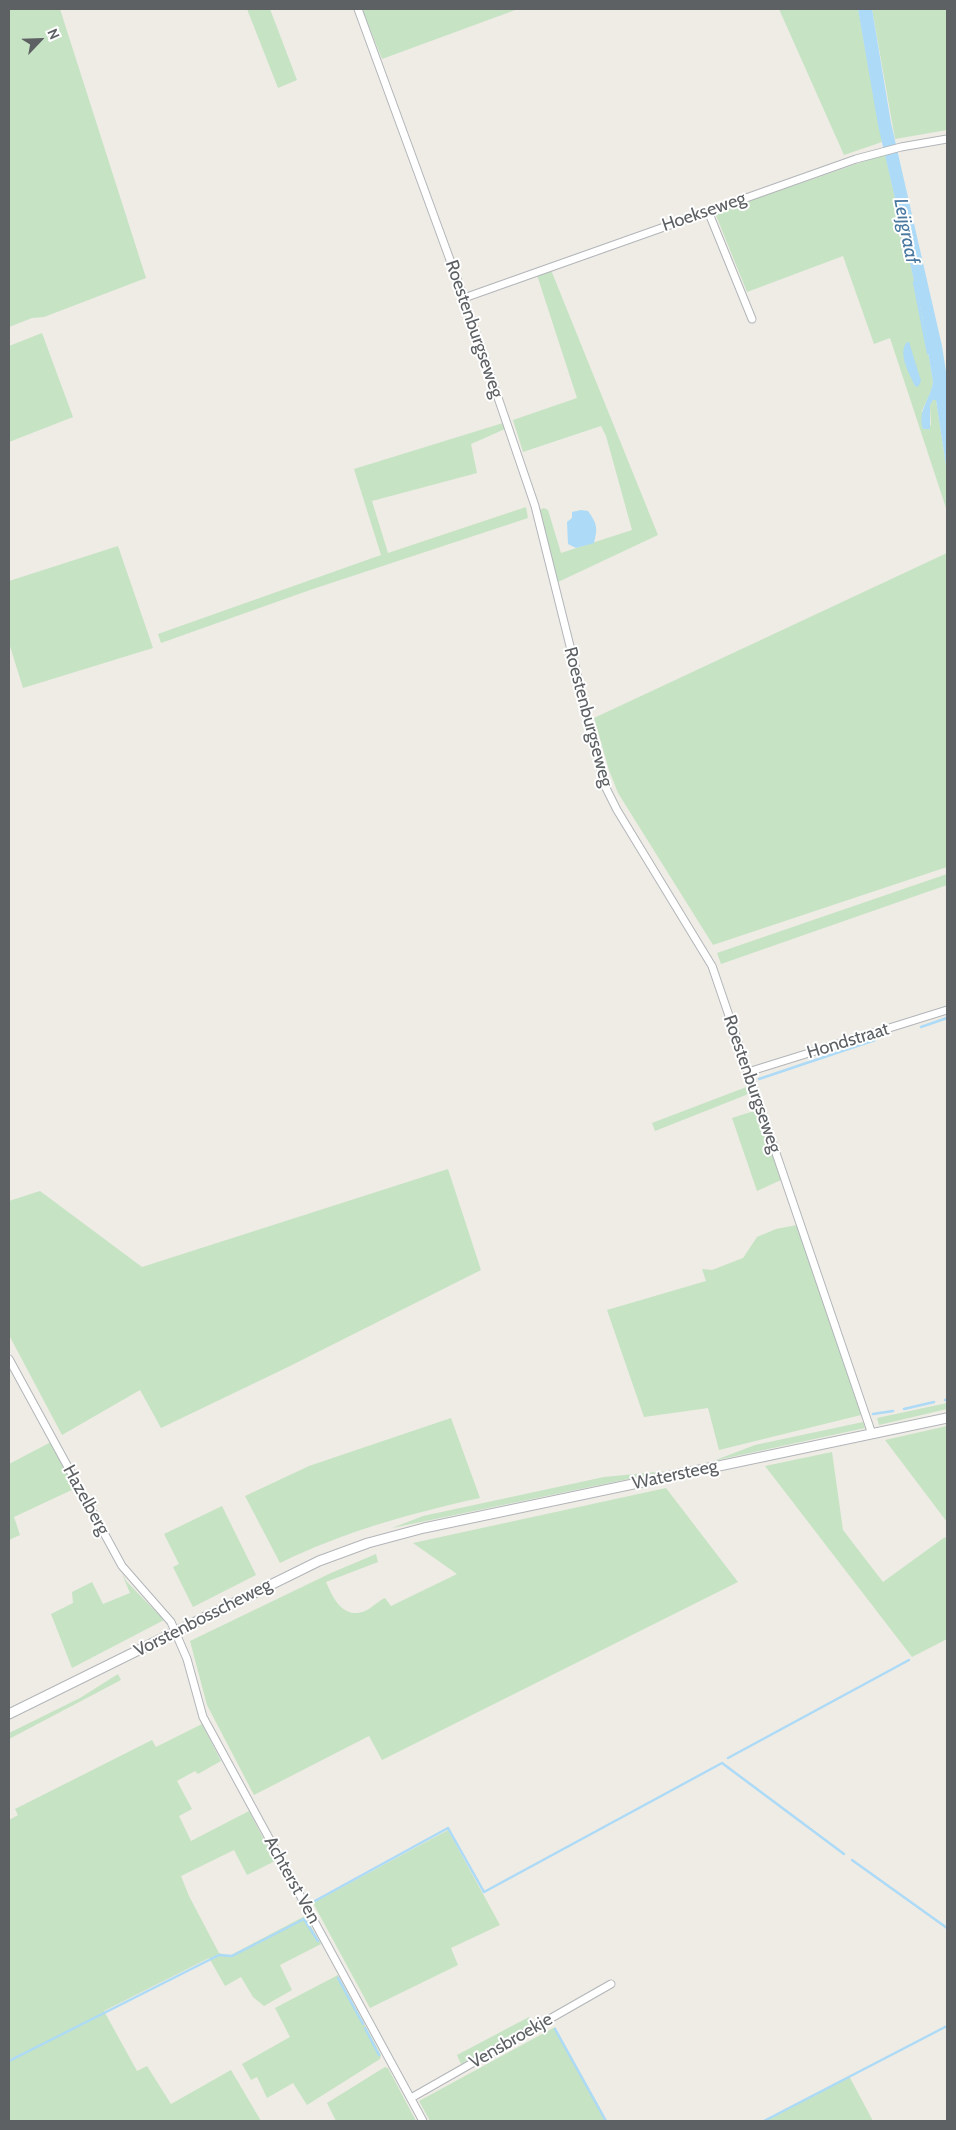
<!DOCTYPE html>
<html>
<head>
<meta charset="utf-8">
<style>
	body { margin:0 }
	#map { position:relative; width:956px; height:2130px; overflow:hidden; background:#eeece5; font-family:Cabin,sans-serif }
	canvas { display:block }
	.frame { position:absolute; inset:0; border:10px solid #5d6164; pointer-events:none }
	.north { position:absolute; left:15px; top:15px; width:50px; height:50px; -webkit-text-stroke:4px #fff; paint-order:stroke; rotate:66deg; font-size:14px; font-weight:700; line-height:20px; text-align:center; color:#5d6164 }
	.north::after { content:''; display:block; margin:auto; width:18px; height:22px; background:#5d6164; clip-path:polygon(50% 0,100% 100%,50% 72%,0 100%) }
</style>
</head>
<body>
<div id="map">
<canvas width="956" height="2130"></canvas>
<div class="frame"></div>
<div class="north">N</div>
</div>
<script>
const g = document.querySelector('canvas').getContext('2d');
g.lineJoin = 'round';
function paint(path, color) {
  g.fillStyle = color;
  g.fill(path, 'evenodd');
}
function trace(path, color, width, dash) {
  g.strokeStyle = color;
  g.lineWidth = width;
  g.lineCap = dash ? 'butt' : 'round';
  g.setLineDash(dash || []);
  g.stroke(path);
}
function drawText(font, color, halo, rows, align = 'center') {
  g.font = font + ' Cabin,sans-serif';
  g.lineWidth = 4;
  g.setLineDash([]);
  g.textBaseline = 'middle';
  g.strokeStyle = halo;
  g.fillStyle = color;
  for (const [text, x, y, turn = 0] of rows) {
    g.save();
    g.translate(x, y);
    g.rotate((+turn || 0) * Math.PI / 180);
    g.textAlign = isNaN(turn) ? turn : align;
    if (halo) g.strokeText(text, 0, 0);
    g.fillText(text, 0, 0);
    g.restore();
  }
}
paint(new Path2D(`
	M 9,9 L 60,9 L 146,278 L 44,317 L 32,318 L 9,327 Z
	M 247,9 L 270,9 L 297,80 L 278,88 Z
	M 362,9 L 518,9 L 382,59 Z
	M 779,9 L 858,9 L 882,142 L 844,155 Z
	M 872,9 L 947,9 L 947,130 L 895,139 Z
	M 885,154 L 922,315 L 933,382 C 932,393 926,401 922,411 L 931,426 L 930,405 L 933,400 L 936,400 L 947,472 L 947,511 L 890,338 L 874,344 L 843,256 L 747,292 L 715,213 Z
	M 551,270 L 658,535 L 558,582 L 539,510 L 544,508 L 548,510 L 561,553 L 632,530 L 606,436 L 601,426 L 523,452 L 513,420 L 577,398 L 537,275 Z
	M 42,333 L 73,417 L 9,442 L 9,346 Z
	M 503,423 L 505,429 L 471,444 L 477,473 L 372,501 L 388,553 L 526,507 L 528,518 L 310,590 L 161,643 L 158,634 L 381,555 L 354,469 Z
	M 118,546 L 153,648 L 23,688 L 9,643 L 9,581 Z
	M 947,553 L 947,867 L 713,945 L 618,793 L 609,770 L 594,718 Z
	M 947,874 L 947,885 L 721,964 L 717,953 Z
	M 749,1086 L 751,1093 L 655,1131 L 652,1123 Z
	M 754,1111 L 758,1112 L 781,1180 L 757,1191 L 732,1118 Z
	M 448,1169 L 481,1270 L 288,1367 L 161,1428 L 140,1390 L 62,1435 L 9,1335 L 9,1201 L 40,1191 L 142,1267 Z
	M 797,1225 L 861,1415 L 719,1450 L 708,1408 L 644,1417 L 607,1310 L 706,1281 L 702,1269 L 712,1270 L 743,1258 L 757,1237 L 776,1229 Z
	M 947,1403 L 947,1409 L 879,1425 L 877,1418 Z
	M 451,1418 L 480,1498 C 411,1513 343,1532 280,1563 L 245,1496 L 309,1466 Z
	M 863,1422 L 865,1428 L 713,1461 L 755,1445 Z
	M 947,1426 L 947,1522 L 885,1440 Z
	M 51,1442 L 76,1488 L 14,1517 L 20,1535 L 9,1540 L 9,1464 Z
	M 832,1452 L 843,1530 L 883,1582 L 945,1537 L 947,1540 L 947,1639 L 912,1657 L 765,1466 Z
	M 667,1471 L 392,1528 L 423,1516 L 604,1477 Z
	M 666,1488 L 738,1582 L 382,1760 L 369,1736 L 254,1795 L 207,1705 L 190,1641 L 331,1573 L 376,1554 L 378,1562 L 326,1582 C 333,1598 343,1620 365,1611 C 372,1608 378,1601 385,1598 L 391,1606 L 457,1574 L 413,1543 Z
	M 222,1506 L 256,1575 L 193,1607 L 173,1567 L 179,1564 L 164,1534 Z
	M 122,1574 L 127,1582 L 164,1620 L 72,1668 L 51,1614 L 73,1603 L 72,1592 L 92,1582 L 103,1604 L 130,1593 Z
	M 118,1674 L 121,1680 L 9,1739 L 9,1733 L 80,1698 Z
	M 202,1724 L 221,1761 L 198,1774 L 195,1771 L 177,1781 L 192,1809 L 179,1816 L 191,1841 L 249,1811 L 275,1861 L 247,1875 L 234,1850 L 181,1876 L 189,1896 L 219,1953 L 229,1956 L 305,1916 L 321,1944 L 280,1965 L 292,1990 L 264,2006 L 253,1997 L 241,1977 L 225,1986 L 209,1958 L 104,2011 L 137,2071 L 147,2066 L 171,2104 L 231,2070 L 261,2121 L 9,2121 L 9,1820 L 18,1815 L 15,1809 L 152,1740 L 156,1747 Z
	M 448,1830 L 500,1925 L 451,1948 L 458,1965 L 370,2008 L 313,1903 Z
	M 338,1975 L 381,2055 L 380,2059 L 307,2105 L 293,2083 L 267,2098 L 257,2077 L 251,2080 L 242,2064 L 290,2037 L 275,2008 Z
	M 529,2017 L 533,2025 L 461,2064 L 457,2055 Z
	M 555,2027 L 607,2121 L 430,2121 L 419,2101 Z
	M 385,2067 L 388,2068 L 416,2121 L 336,2121 L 327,2103 Z
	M 849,2076 L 873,2121 L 762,2121 Z`), '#c6e3c4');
paint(new Path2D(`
	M 858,9 L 872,9 L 891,123 L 942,346 L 947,378 L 947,472 L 936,400 L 933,400 L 930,405 L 930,429 L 923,429 C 917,410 931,399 933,382 L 922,315 L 878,125 Z
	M 907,342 L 909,342 L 921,381 L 918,387 L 915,386 C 910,374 897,354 907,342 Z
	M 581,510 L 588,511 C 597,524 598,527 594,543 L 576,548 L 568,544 L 567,522 L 572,518 L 572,512 Z`), '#acdaf7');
trace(new Path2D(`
	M 914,282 L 928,353
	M 921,1027 L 947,1018
	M 759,1079 L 875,1040
	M 945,1400 L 947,1399
	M 904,1409 L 934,1402
	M 873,1414 L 893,1411
	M 728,1758 L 909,1660
	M 852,1860 L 947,1928
	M 313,1902 L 448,1828 L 484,1892 L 722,1763 L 844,1854
	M 338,1978 L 363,2024
	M 365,2028 L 379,2055
	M 555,2029 L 606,2121
	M 9,2061 L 219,1955 L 232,1956 L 304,1919 L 318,1941
	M 764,2121 L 947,2026`), '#acdaf7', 2.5);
const minor = new Path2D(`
	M 358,9 L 464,298 L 535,506 L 605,786 L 617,810 L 712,966 L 872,1434
	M 708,211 L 752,319
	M 464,298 L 856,159 L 901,147 L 947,139
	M 748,1072 L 947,1010
	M 9,1359 L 122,1566 L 171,1622 L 187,1659 L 203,1717 L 423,2121
	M 411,2098 L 611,1984`);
const tertiary = new Path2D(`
	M 9,1714 L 319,1561 L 368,1543 L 424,1528 L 947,1418`);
trace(minor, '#b2b5b9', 9);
trace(tertiary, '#b2b5b9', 11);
trace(minor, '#fff', 7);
trace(tertiary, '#fff', 9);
drawText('18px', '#5d6164', '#fff', [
	["Hoekseweg",704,212,-19],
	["Roestenburgseweg",474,329,71],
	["Roestenburgseweg",588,717,75],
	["Hondstraat",848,1041,-17],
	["Roestenburgseweg",752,1084,71],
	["Watersteeg",675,1475,-12],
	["Hazelberg",86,1500,61],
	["Vorstenbosscheweg",203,1618,-27],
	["Achterst Ven",292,1880,61],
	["Vensbroekje",511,2041,-30]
]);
drawText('italic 19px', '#47769f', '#fff', [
	["Leijgraaf",906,231,79]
]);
</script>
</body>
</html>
